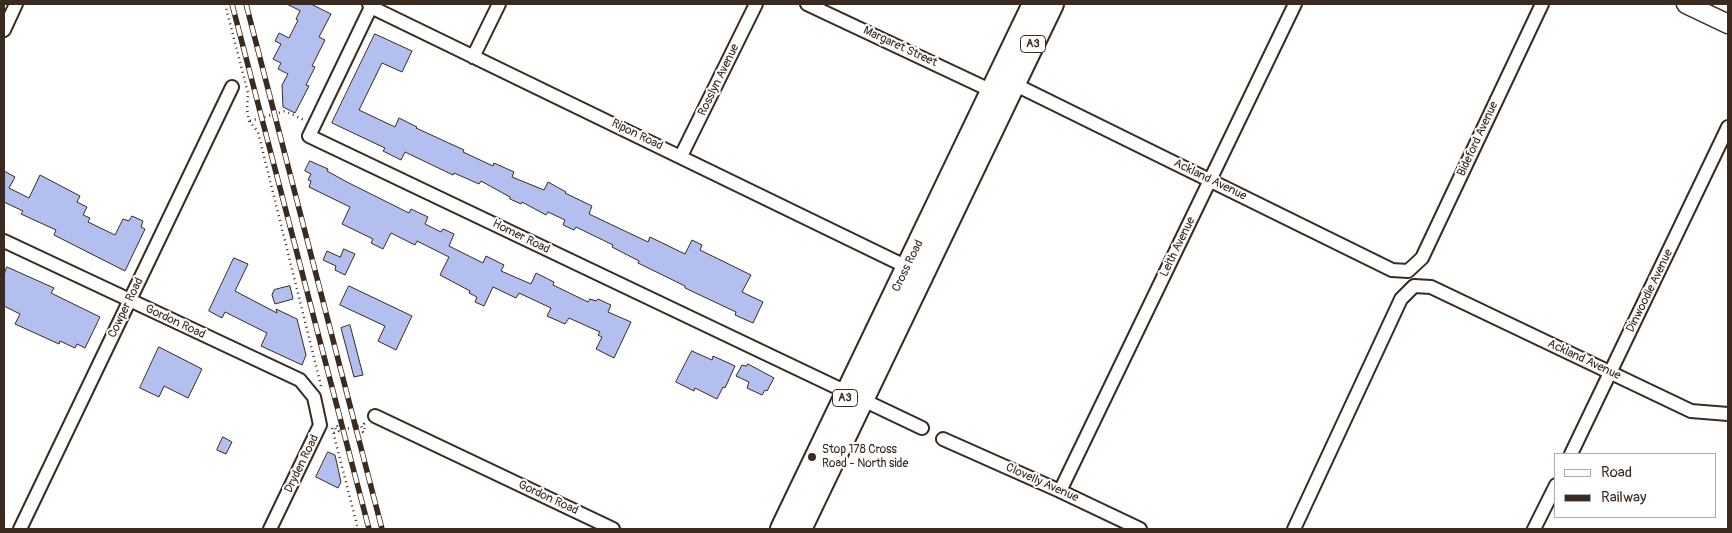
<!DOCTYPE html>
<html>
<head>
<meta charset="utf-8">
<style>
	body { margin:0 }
	#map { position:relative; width:1732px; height:533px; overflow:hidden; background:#fff; font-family:Pangolin,sans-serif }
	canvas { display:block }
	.frame { position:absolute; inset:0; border:5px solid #3b2a1e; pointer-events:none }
	.legend { position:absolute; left:1554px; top:453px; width:162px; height:65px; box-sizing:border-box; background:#fff; border:1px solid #b1aaa5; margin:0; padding:6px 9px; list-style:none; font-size:15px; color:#3b2a1e }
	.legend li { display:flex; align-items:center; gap:10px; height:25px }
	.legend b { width:25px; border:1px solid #b1aaa5 }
</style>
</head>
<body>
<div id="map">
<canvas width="1732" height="533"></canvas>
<div class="frame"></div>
<ul class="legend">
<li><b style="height:6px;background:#fff"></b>Road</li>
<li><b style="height:6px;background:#3b2a1e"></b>Railway</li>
</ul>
</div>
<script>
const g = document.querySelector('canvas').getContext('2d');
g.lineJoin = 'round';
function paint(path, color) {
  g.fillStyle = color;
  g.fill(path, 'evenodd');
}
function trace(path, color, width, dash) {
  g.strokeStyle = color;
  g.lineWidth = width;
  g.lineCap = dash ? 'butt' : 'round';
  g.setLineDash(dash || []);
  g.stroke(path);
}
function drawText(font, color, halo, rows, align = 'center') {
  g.font = font + ' Pangolin,sans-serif';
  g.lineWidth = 4;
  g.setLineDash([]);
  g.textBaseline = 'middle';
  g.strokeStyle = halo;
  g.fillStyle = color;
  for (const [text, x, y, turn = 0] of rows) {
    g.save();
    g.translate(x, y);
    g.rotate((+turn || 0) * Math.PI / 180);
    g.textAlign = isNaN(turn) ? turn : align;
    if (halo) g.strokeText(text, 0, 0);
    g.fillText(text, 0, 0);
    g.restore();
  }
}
const building = new Path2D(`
	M 287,4 L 311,4 L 331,14 L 319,37 L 325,40 L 312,66 L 315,67 L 306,85 L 309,86 L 295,113 L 283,107 L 282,85 L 288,74 L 278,69 L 281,63 L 273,59 L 281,44 L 275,41 L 279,33 L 289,38 L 298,20 L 296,19 L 300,11 Z
	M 375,34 L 412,51 L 402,72 L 382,63 L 359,110 L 395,127 L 399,118 L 417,127 L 416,128 L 464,150 L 463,152 L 493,166 L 494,163 L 514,172 L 512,177 L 544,190 L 548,182 L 566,192 L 565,193 L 592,206 L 589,214 L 648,242 L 650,237 L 685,254 L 692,240 L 702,245 L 700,250 L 751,275 L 742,292 L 763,302 L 753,323 L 735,315 L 736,312 L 685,288 L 685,286 L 638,263 L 639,261 L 612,247 L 613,245 L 576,227 L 574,230 L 563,225 L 565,220 L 548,212 L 546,215 L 522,202 L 521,204 L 510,199 L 510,197 L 481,181 L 479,184 L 454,173 L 453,175 L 405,152 L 401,160 L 383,151 L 385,148 L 332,123 Z
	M 310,161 L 328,169 L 327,171 L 347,182 L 409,213 L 411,209 L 428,217 L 425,224 L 441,232 L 443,229 L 454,234 L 449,246 L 483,263 L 486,256 L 504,265 L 501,271 L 531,284 L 536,273 L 554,282 L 553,285 L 588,302 L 590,299 L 596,301 L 598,299 L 611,305 L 608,312 L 631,322 L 614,358 L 596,349 L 602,337 L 598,335 L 600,332 L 569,318 L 565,324 L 547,316 L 551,308 L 519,293 L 516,298 L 493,287 L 484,306 L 475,302 L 477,297 L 469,293 L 470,291 L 440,275 L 449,257 L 417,241 L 415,245 L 391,233 L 383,249 L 371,243 L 373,239 L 342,224 L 350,207 L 309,187 L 311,181 L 308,180 L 311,174 L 305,171 Z
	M 4,171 L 15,177 L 9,188 L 29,198 L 40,175 L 80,196 L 77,202 L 87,207 L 83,215 L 90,218 L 88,222 L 115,235 L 123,219 L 129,221 L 132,216 L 143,221 L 141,227 L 145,229 L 125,271 L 54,235 L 56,230 L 21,214 L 23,211 L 4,202 Z
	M 344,249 L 355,254 L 345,275 L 335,270 L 336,266 L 323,260 L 327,251 L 340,257 Z
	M 234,258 L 248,264 L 235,291 L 277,313 L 276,309 L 297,319 L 306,355 L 302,365 L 261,346 L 267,333 L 225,312 L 222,318 L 209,311 Z
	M 7,267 L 54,288 L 51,293 L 100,317 L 85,348 L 77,344 L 75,348 L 60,341 L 59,344 L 15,324 L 20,314 L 4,306 L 4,275 Z
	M 290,286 L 293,299 L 275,304 L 272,295 L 274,290 Z
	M 349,286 L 412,316 L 396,350 L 378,341 L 385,326 L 340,305 Z
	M 350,325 L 363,375 L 354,377 L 341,328 Z
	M 159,347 L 202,369 L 188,398 L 164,386 L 159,397 L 140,388 Z
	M 692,351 L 712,360 L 713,356 L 735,366 L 725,388 L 723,387 L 717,399 L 695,388 L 694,391 L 676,382 Z
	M 748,364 L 774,378 L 767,391 L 765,390 L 762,395 L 747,388 L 749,382 L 736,376 L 742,365 L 746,366 Z
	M 223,437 L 232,442 L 226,454 L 217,450 Z
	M 328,452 L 335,455 L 341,482 L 338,488 L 316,477 Z`);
paint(building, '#b2bfef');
trace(building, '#3b2a1e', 1);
const street = new Path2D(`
	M 369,4 L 371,7 L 907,267
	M 807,4 L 992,91
	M 371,7 L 309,136 L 922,428
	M 4,30 L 16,4
	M 473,57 L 499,4
	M 1014,84 L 1392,270 L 1408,271 L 1422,258 L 1542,4
	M 681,156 L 756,4
	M 4,241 L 300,380 L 314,397 L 320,425 L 270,529
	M 375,416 L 613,529
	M 943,439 L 1060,491 L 1140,529
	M 1571,454 L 1728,127
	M 1060,491 L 1295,4
	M 20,529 L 232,87
	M 1294,529 L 1401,299 L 1414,286 L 1431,287 L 1691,411 L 1728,414
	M 1534,529 L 1556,485`);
const secondary = new Path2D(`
	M 1686,4 L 1728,24`);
const highway = new Path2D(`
	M 782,529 L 1034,4
	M 800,529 L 1052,4`);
trace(street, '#3b2a1e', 16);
trace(secondary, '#3b2a1e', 21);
trace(highway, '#3b2a1e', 26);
trace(new Path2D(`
	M 225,4 L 248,93 L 247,109 L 249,121 L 258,132 L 321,386
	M 250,121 L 285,111 L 304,120
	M 332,428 L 358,529
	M 334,433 L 336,432 L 335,426 L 337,426 L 339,431 L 361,425 L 363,432 L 365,431 L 364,424 L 366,422`), '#3b2a1e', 2.5, [1, 4]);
trace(street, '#fff', 12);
trace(secondary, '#fff', 18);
trace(highway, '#fff', 22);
const rail = new Path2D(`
	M 232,4 L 369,529
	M 246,4 L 382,529`);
trace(rail, '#3b2a1e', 5.5);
trace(rail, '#fff', 4, [11]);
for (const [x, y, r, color] of [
	[812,457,5,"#3b2a1e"]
]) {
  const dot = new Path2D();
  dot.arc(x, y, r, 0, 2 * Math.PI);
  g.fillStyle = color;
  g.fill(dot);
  trace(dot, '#fff', 2);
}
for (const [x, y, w] of [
	[1033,44,25],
	[845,398,25]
]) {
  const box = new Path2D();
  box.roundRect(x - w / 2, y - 8.5, w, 17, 4);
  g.fillStyle = '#fff';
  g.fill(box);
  trace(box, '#3b2a1e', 1);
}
drawText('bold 11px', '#3b2a1e', null, [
	["A3",1033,44],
	["A3",845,398]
]);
drawText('12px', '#3b2a1e', '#fff', [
	["Margaret Street",900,47,25],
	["Rosslyn Avenue",719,80,-64],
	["Ripon Road",637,135,26],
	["Bideford Avenue",1478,139,-65],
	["Ackland Avenue",1210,180,26],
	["Homer Road",521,237,26],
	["Leith Avenue",1178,247,-64],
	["Cross Road",908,266,-64],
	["Dinwoodie Avenue",1650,291,-64],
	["Cowper Road",126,308,-64],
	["Gordon Road",175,322,25],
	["Ackland Avenue",1584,360,25],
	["Dryden Road",302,464,-64],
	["Clovelly Avenue",1042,483,24],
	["Gordon Road",548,498,25]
]);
drawText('12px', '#3b2a1e', '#fff', [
	["Stop 178 Cross",822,450],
	["Road - North side",822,464]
], 'left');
</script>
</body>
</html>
